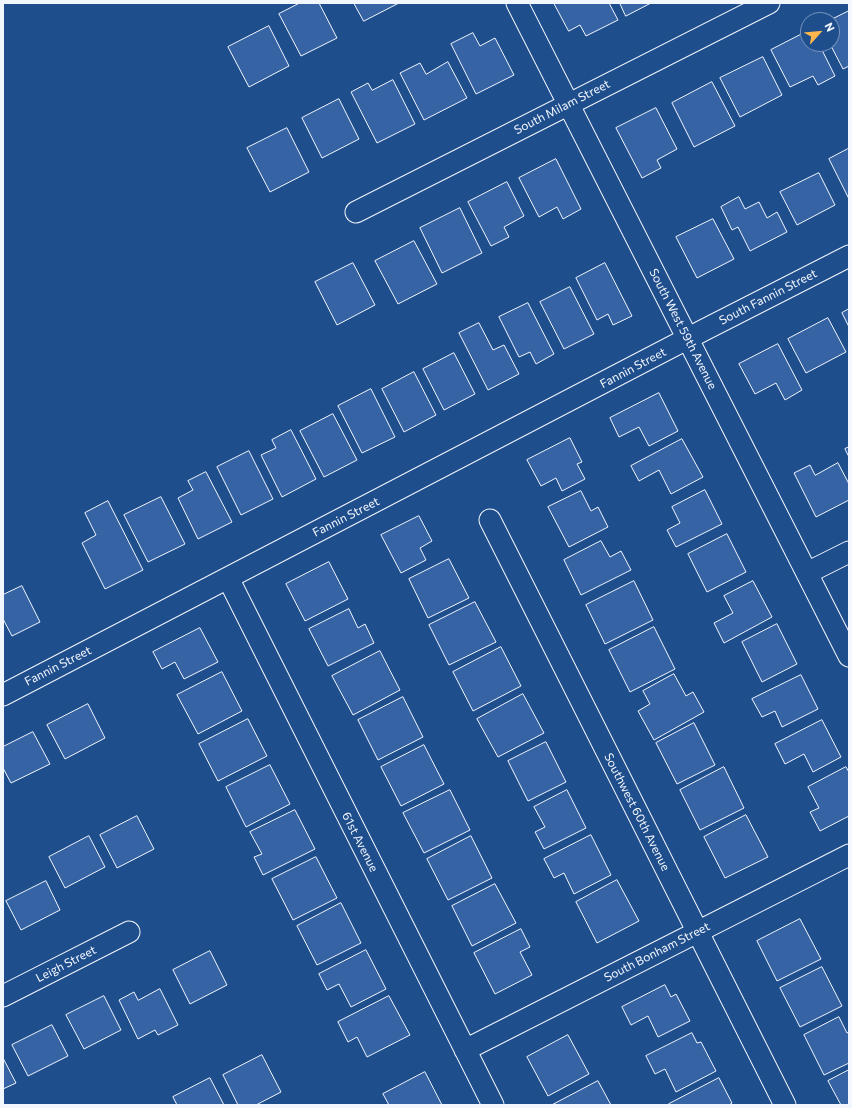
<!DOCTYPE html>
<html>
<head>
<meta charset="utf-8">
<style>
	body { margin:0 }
	#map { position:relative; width:852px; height:1108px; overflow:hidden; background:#1f4e8c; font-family:Commissioner,sans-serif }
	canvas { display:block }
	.frame { position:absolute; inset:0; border:4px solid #f2f6ff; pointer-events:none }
	.north { position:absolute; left:800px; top:12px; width:40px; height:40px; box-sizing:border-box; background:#1f4e8c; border:1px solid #7391ba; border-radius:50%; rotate:63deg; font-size:11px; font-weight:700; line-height:16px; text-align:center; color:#f2f6ff }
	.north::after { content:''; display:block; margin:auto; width:14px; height:18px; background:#ffb74d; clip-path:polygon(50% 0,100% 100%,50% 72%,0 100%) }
</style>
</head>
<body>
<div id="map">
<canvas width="852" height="1108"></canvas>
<div class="frame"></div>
<div class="north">N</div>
</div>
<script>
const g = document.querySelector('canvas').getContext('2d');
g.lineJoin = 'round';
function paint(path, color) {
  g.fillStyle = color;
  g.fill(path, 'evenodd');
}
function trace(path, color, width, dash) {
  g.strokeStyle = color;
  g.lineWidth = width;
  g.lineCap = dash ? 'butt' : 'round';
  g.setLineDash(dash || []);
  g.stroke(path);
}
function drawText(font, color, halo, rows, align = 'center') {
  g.font = font + ' Commissioner,sans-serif';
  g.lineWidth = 3;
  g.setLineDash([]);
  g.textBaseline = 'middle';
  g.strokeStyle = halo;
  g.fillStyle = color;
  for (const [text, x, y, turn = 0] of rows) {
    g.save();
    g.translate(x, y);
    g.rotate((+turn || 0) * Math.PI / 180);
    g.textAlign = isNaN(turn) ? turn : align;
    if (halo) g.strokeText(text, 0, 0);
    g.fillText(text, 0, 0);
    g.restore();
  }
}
const building = new Path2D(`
	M 300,3 L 319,3 L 337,38 L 301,56 L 279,14 Z
	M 354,3 L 399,3 L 364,21 Z
	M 554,3 L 609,3 L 618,20 L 586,36 L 580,25 L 569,31 Z
	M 620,3 L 651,3 L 626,16 Z
	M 849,11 L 849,66 L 843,69 L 830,44 L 832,44 L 831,20 Z
	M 269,26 L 289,66 L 249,87 L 228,47 Z
	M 808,31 L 808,44 L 819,44 L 835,76 L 818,85 L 813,76 L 790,87 L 771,50 Z
	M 473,33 L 480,46 L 495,38 L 514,75 L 476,94 L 451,44 Z
	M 763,57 L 782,95 L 740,117 L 720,78 Z
	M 448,62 L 467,98 L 424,120 L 400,73 L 420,63 L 426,74 Z
	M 393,80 L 415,124 L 377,143 L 351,92 L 368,83 L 372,90 Z
	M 712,82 L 735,126 L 694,147 L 672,103 Z
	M 339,99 L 359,139 L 322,158 L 302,118 Z
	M 656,108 L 677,149 L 657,160 L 661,168 L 642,178 L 616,128 Z
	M 287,128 L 309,172 L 270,192 L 247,148 Z
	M 848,149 L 849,150 L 849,199 L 829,159 Z
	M 556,159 L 581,209 L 563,219 L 557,207 L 539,217 L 519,178 Z
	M 819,173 L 835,205 L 797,225 L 780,192 Z
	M 507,182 L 524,216 L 504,227 L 509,237 L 491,246 L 468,202 Z
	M 739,197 L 745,209 L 759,202 L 767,218 L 777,212 L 787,232 L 750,251 L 738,227 L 732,230 L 721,207 Z
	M 460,208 L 482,253 L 442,273 L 420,228 Z
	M 713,219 L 734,259 L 697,278 L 676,237 Z
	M 414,241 L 437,284 L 398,304 L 375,261 Z
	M 353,263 L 375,305 L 337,325 L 315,282 Z
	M 605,263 L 632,316 L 613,325 L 608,314 L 597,320 L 576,278 Z
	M 570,287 L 594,334 L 564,349 L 540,302 Z
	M 528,303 L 554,354 L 536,364 L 530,352 L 519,357 L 499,317 Z
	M 849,309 L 849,327 L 842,313 Z
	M 828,318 L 846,352 L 806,373 L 788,339 Z
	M 479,323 L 493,350 L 504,345 L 519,374 L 488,390 L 459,333 Z
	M 778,344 L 802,390 L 785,400 L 776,383 L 755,394 L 739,364 Z
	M 454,353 L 475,394 L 444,410 L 423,369 Z
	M 414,372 L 436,415 L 404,432 L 382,389 Z
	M 371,389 L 395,437 L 362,453 L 338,406 Z
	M 659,393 L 678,431 L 649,446 L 639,427 L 619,437 L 610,418 Z
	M 333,414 L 357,460 L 324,477 L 300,431 Z
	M 291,430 L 316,479 L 282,497 L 261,455 L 276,448 L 272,440 Z
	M 570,438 L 582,462 L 577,464 L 585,479 L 562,491 L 556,478 L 541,486 L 527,460 Z
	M 682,439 L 703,477 L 671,494 L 659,470 L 639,481 L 631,466 Z
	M 849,447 L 849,457 L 845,449 Z
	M 249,451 L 273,499 L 241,515 L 217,467 Z
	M 838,463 L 849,484 L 849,500 L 816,517 L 794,473 L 810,465 L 815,475 Z
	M 206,472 L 232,522 L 198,539 L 178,498 L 193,490 L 188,481 Z
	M 705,490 L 722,524 L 676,547 L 667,530 L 680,523 L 672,507 Z
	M 581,491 L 591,511 L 598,507 L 608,527 L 569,547 L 548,507 Z
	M 161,497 L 185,544 L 148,562 L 124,515 Z
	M 108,501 L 143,570 L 105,589 L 82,543 L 96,535 L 85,513 Z
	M 419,516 L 432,541 L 420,548 L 426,560 L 401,573 L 381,535 Z
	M 727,534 L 746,572 L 707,592 L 688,554 Z
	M 601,541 L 610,557 L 621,551 L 631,570 L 581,595 L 564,560 Z
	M 449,559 L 469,598 L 428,618 L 409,579 Z
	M 329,562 L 348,599 L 305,621 L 286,584 Z
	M 634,581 L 653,620 L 605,644 L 586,605 Z
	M 753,581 L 772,617 L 724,643 L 714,623 L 733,613 L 724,596 Z
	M 22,586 L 40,622 L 12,636 L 3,619 L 3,595 Z
	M 475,602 L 496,642 L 449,665 L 429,625 Z
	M 349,609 L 358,628 L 365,624 L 374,643 L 328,666 L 309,629 Z
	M 777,624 L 797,664 L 762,682 L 742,642 Z
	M 654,627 L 675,669 L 630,692 L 609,650 Z
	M 200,628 L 218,662 L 184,679 L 175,662 L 162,669 L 153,652 Z
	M 501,647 L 521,686 L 473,711 L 453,672 Z
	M 380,651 L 400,690 L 353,715 L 332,676 Z
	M 222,672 L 242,711 L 198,734 L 177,695 Z
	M 674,674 L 686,696 L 693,692 L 704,712 L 654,740 L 638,711 L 650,704 L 643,691 Z
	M 801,675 L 818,709 L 782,727 L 775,711 L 762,717 L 752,699 Z
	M 523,694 L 544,733 L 498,757 L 477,719 Z
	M 403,697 L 423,737 L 378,760 L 358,720 Z
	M 88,704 L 105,738 L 65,759 L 47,725 Z
	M 248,719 L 267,756 L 218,781 L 199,744 Z
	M 822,720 L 841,757 L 813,772 L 804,754 L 785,764 L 775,744 Z
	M 694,723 L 715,765 L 677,784 L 656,743 Z
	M 33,732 L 50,764 L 11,783 L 3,768 L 3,747 Z
	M 546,742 L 566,782 L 528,801 L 508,761 Z
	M 424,745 L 444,784 L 401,806 L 381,767 Z
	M 270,765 L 290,804 L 246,827 L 226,787 Z
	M 724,767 L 744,808 L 700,830 L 680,790 Z
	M 846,767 L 849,772 L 849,816 L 820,831 L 810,812 L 819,808 L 808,787 Z
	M 450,790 L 470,830 L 424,853 L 403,813 Z
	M 567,790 L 586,828 L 544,849 L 535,832 L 545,827 L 534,807 Z
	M 295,810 L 315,849 L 263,875 L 254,857 L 262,854 L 250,832 Z
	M 746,815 L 768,857 L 725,878 L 704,837 Z
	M 137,816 L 154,849 L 117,868 L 100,835 Z
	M 591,835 L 611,875 L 574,894 L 564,873 L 554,878 L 544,859 Z
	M 89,836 L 105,867 L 65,888 L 49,857 Z
	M 471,836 L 492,878 L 448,900 L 427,859 Z
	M 316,857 L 337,898 L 293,920 L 272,879 Z
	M 617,880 L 639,921 L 597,943 L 576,902 Z
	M 46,881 L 60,910 L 21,930 L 6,901 Z
	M 495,884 L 516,923 L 472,946 L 452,906 Z
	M 341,903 L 361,943 L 317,965 L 297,926 Z
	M 800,919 L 821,959 L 777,981 L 757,941 Z
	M 521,929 L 530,947 L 520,952 L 532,975 L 495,994 L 474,953 Z
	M 366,950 L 386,989 L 351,1007 L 339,984 L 327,990 L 319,974 Z
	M 210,951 L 227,985 L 190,1004 L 173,970 Z
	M 822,967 L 842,1006 L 800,1027 L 780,988 Z
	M 665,985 L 671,997 L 676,994 L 690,1021 L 658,1037 L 648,1016 L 631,1025 L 622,1007 Z
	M 160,989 L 178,1025 L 158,1035 L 155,1030 L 138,1039 L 119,1000 L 134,992 L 138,1000 Z
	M 104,996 L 121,1030 L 84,1049 L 66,1015 Z
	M 389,996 L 410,1035 L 367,1057 L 357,1037 L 348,1042 L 338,1022 Z
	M 839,1017 L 847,1033 L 849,1032 L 849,1063 L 824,1075 L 804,1035 Z
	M 52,1025 L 68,1056 L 28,1076 L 12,1045 Z
	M 692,1033 L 697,1043 L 701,1042 L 716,1071 L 676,1092 L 665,1069 L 655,1074 L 646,1056 Z
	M 568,1035 L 589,1074 L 548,1096 L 527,1057 Z
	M 262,1055 L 281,1092 L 256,1105 L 238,1105 L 223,1075 Z
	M 3,1058 L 16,1083 L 3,1089 Z
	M 849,1070 L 849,1105 L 841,1105 L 828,1081 Z
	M 425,1072 L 442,1105 L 389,1105 L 383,1094 Z
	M 210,1078 L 224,1105 L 177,1105 L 173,1097 Z
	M 719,1078 L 732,1103 L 729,1105 L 670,1105 L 669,1104 Z
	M 598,1081 L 611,1105 L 552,1105 Z`);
paint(building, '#3563a3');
trace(building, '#f2f6ff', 1);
const minor = new Path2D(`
	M 517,3 L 849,656
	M 356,212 L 769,3
	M 490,520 L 785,1105
	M 807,573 L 849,552
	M 228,578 L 493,1105
	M 3,695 L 704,330 L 849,256
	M 3,996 L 129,932
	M 465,1050 L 849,855`);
trace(minor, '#f2f6ff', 23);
trace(minor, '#1f4e8c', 21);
drawText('12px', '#f2f6ff', '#1f4e8c', [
	["South Milam Street",562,107,-27],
	["South Fannin Street",768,297,-27],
	["South West 59th Avenue",683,329,63],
	["Fannin Street",633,368,-28],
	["Fannin Street",346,517,-27],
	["Fannin Street",58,666,-27],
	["Southwest 60th Avenue",637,812,63],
	["61st Avenue",360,842,63],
	["South Bonham Street",657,952,-27],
	["Leigh Street",66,964,-27]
]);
</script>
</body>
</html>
